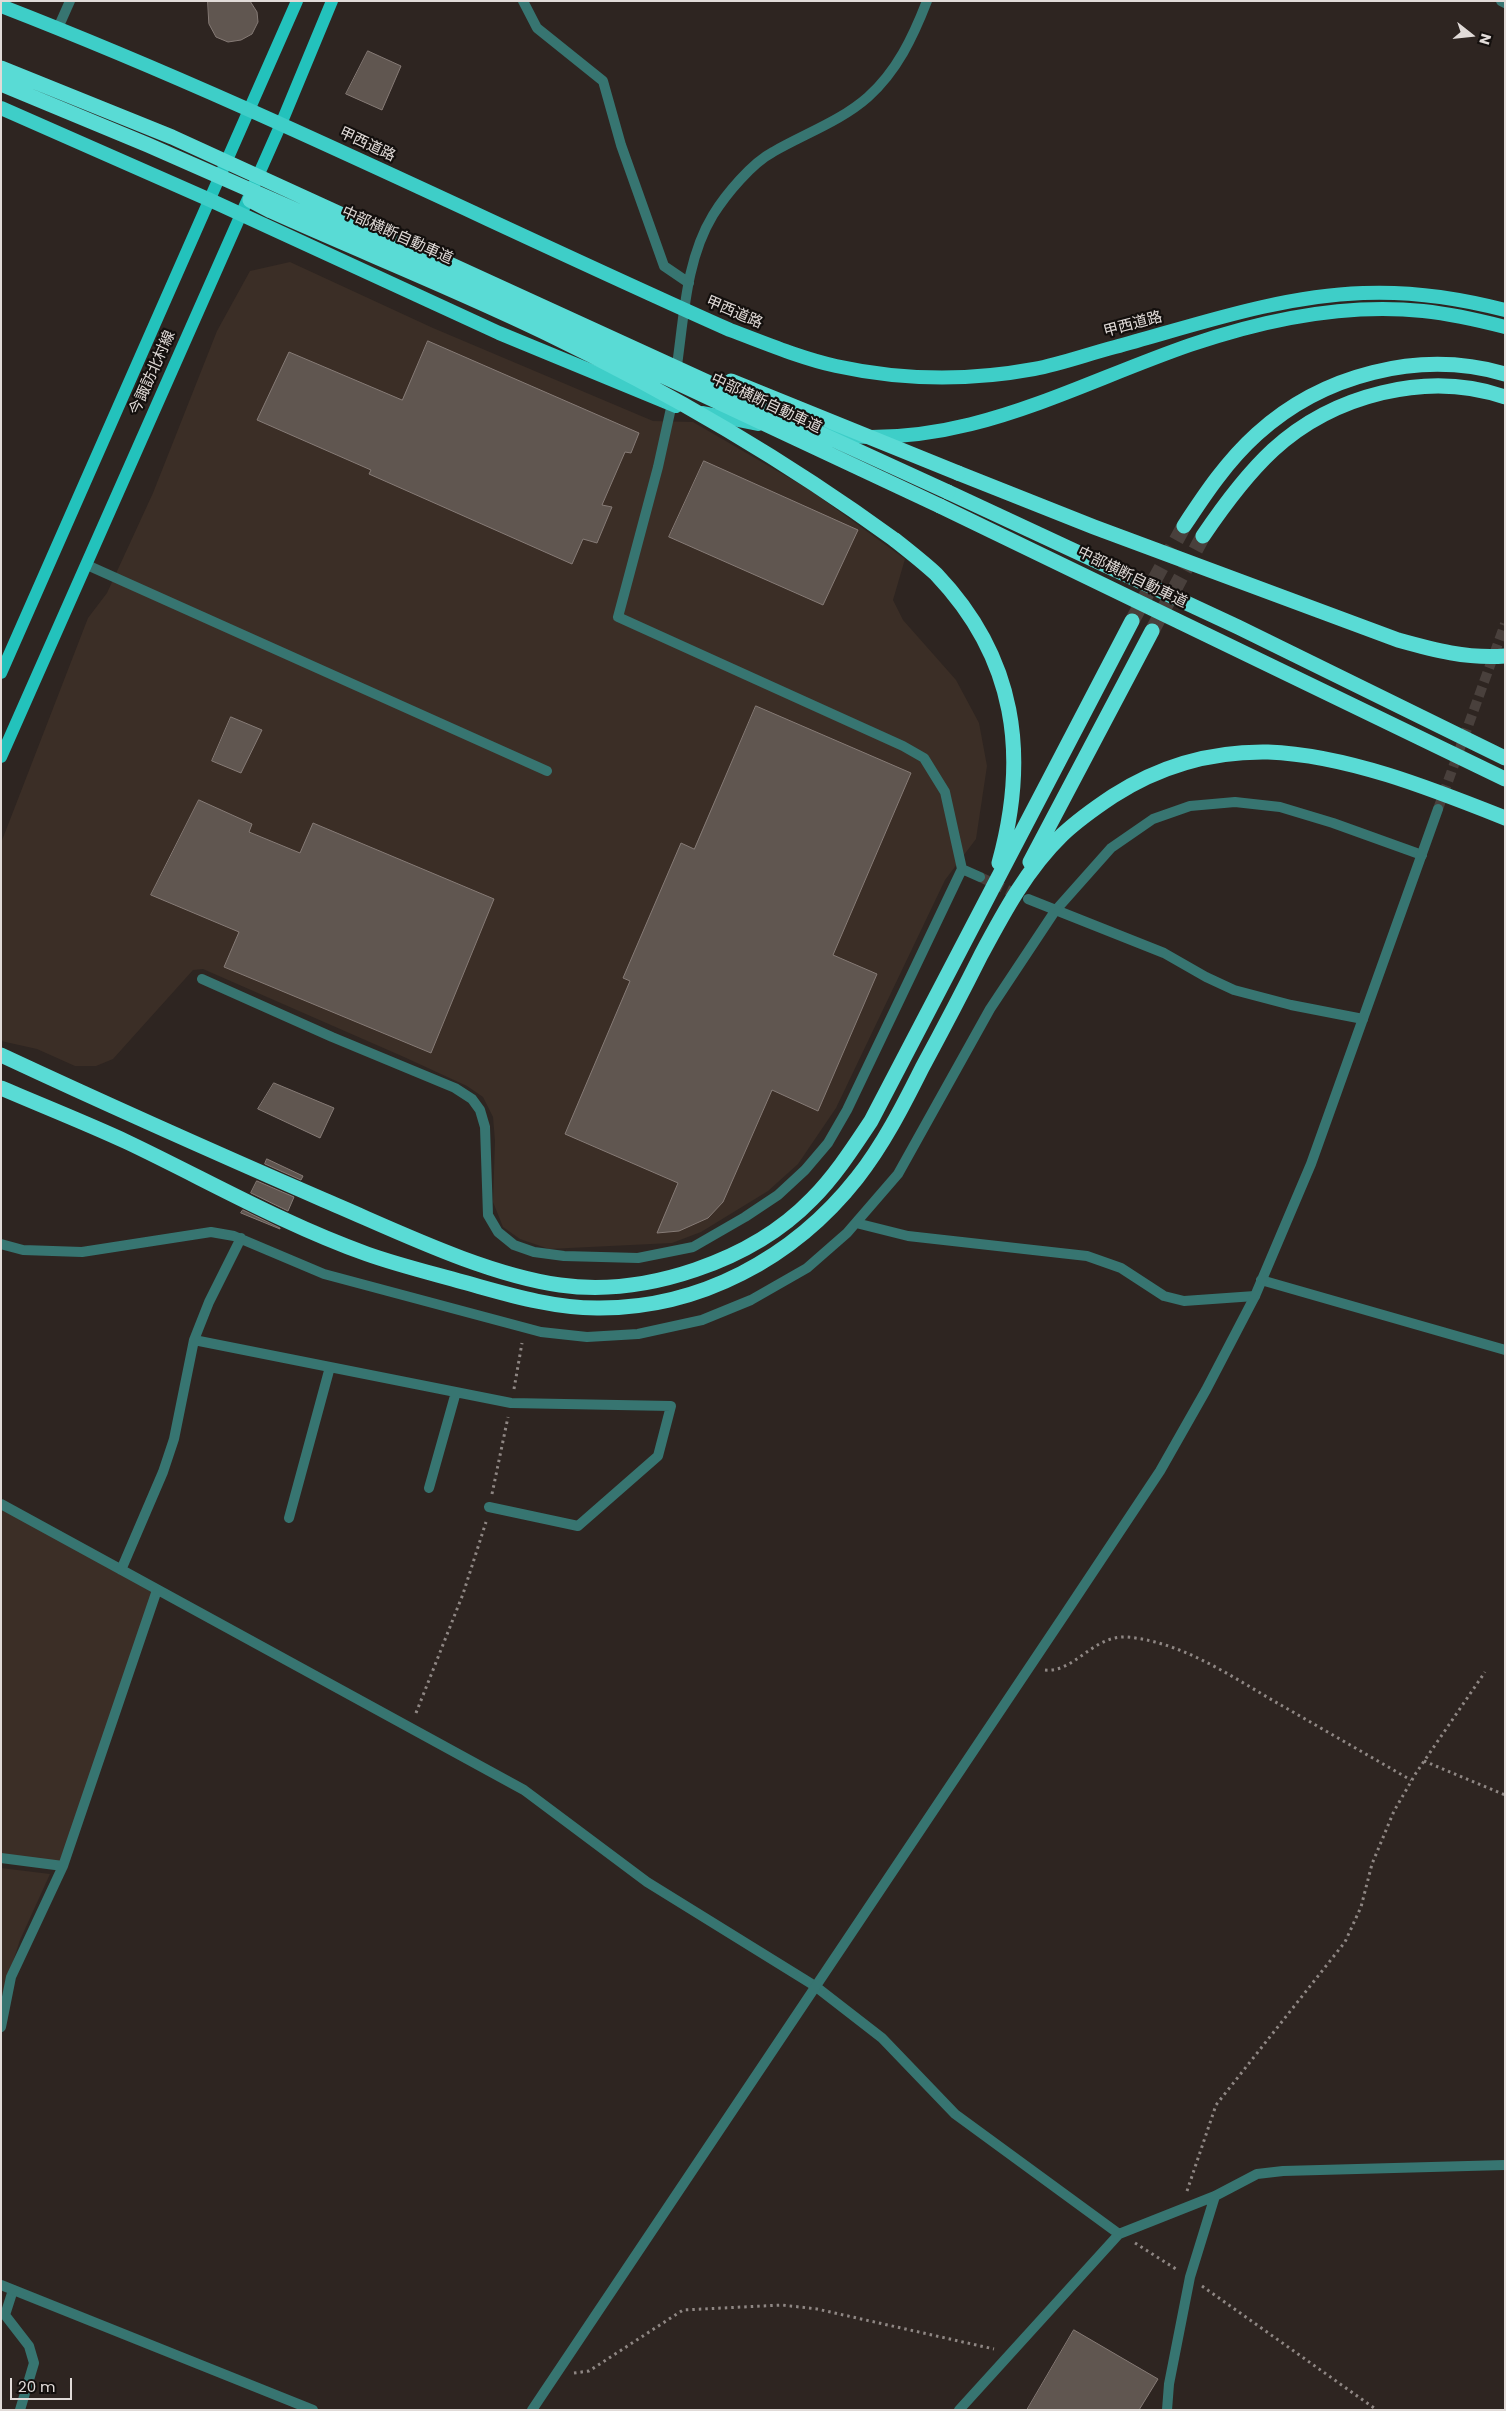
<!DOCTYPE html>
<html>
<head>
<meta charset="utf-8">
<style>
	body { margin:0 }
	#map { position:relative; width:1506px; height:2411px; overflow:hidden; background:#2e2521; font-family:Poppins,sans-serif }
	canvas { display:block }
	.frame { position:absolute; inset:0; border:2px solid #e1dbd8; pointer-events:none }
	.north { position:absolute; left:1446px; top:10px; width:50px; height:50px; -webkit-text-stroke:4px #130f0d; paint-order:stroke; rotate:106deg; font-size:14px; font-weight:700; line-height:20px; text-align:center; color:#e1dbd8 }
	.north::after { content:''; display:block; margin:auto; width:18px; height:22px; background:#e1dbd8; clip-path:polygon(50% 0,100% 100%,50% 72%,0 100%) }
	.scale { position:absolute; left:10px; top:2378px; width:62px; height:22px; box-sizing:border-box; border:2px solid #e1dbd8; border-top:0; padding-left:6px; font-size:15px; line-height:18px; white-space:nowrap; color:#e1dbd8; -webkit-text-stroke:4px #130f0d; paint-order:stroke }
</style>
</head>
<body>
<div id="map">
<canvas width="1506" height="2411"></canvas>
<div class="frame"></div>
<div class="north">N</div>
<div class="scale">20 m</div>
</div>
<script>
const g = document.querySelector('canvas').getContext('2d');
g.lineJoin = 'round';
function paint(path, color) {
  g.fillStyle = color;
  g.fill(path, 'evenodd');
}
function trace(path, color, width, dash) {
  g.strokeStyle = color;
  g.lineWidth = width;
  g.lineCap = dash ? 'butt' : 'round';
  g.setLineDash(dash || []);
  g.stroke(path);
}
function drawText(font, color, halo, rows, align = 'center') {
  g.font = font + ' Poppins,"Noto Sans JP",sans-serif';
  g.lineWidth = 4.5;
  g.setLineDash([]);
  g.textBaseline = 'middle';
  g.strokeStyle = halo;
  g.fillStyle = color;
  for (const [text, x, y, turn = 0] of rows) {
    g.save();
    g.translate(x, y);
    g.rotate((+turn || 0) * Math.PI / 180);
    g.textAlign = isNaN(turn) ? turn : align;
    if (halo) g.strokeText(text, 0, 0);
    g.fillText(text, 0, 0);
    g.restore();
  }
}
paint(new Path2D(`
	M 290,262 L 433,328 L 653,421 L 693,422 L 810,490 L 905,559 L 893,600 L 903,620 L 956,680 L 979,723 L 987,766 L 976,839 L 945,880 L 836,1108 L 798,1164 L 768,1191 L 701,1232 L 672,1243 L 549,1249 L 520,1239 L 503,1227 L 493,1202 L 495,1141 L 493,1117 L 483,1097 L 467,1086 L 404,1057 L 203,969 L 193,970 L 113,1059 L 96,1066 L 75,1066 L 37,1049 L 1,1041 L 1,843 L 88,618 L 107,593 L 153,493 L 217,331 L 250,271 Z
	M 1,1504 L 157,1590 L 63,1866 L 1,1856 Z
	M 1,1868 L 50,1874 L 20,1940 L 1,1999 Z`), '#3b2e26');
const building = new Path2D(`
	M 208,1 L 250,1 L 257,12 L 258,22 L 252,34 L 241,40 L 228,42 L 216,37 L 209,24 Z
	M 368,51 L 401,66 L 382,110 L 346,94 Z
	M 428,341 L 639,433 L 631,453 L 625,452 L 602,505 L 612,507 L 597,543 L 583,539 L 572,564 L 369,474 L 371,470 L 257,420 L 289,352 L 402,400 Z
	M 704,461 L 858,530 L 823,605 L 669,537 Z
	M 756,706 L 911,773 L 833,955 L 877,974 L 818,1111 L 772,1090 L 723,1202 L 708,1218 L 679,1231 L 657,1233 L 678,1183 L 565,1134 L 630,981 L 623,978 L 681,843 L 694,849 Z
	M 231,717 L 262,730 L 241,773 L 212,761 Z
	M 199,800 L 252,824 L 249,832 L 300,853 L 313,823 L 494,899 L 431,1053 L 224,967 L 239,932 L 151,895 Z
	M 274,1083 L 334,1108 L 320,1138 L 258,1109 Z
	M 267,1159 L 303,1176 L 301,1180 L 265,1164 Z
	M 257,1181 L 294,1197 L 288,1211 L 251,1193 Z
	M 243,1210 L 280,1228 L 280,1229 L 241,1213 Z
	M 1074,2330 L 1158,2379 L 1139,2410 L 1027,2410 Z`);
paint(building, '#605650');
trace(building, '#867b76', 1);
trace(new Path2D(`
	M 980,877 L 1020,896`), '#49403c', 10, [10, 5]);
trace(new Path2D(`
	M 1438,809 L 1505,624`), '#49403c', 10, [10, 5]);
trace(new Path2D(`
	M 1132,621 L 1184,526
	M 1152,631 L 1203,536`), '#49403c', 15, [15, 8]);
trace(new Path2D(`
	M 514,1389 L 522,1343
	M 492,1494 L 508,1417
	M 1045,1670 C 1074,1673 1093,1635 1127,1637 C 1183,1642 1232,1677 1279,1704 C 1323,1729 1367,1755 1411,1780
	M 416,1713 L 463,1594 L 486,1522
	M 1424,1761 L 1505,1795
	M 1187,2191 L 1216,2105 L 1345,1942 L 1361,1907 L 1372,1864 L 1394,1811 L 1416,1773 L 1485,1672
	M 1135,2243 L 1176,2269
	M 1202,2286 L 1377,2410
	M 574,2373 L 589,2371 L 683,2310 L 782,2305 L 817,2309 L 994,2349`), '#8f8784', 3, [2.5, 4]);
trace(new Path2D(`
	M 58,28 L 70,1
	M 13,2290 L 5,2315 L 29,2346 L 34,2363 L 20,2410`), '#377571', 10);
trace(new Path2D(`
	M 523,1 L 537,28 L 603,81 L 621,145 L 664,266 L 689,283
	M 1501,1 L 1505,3
	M 676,372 C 684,320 685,261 713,215 C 726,194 752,163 773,152 C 804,134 841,121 868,97 C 897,71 913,37 927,1
	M 87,565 L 547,771
	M 962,869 L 980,877
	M 1028,899 L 1164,953 L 1206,977 L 1234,990 L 1291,1005 L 1363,1019
	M 202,979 L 332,1037 L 455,1088 L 472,1099 L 480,1110 L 485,1127 L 488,1215 L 498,1232 L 514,1245 L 534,1252 L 564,1256 L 638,1258 L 693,1247 L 745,1217 L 778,1195 L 805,1170 L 828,1143 L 847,1110 L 962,869 L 945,792 L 924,758 L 903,746 L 618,617 L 658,467 L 673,399
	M 856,1223 L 908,1236 L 1087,1256 L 1121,1268 L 1164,1296 L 1184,1301 L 1255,1296
	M 1,1244 L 23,1250 L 82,1252 L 211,1232 L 234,1236 L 324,1274 L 541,1332 L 587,1337 L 638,1334 L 702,1320 L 751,1300 L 807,1268 L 847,1233 L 898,1174 L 990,1009 L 1055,911 L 1111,848 L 1153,819 L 1190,806 L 1235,802 L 1280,807 L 1333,823 L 1422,855
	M 1261,1280 L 1505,1350
	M 194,1340 L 511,1403 L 671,1406 L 658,1456 L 578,1526 L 489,1507
	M 429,1488 L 456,1392
	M 1,1504 L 524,1790 L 647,1882 L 815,1986 L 882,2038 L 955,2114 L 1119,2234
	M 289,1518 L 330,1367
	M 121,1570 L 163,1472 L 174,1439 L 194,1340 L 209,1302 L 241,1238
	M 1,1858 L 63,1866
	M 1,2027 L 11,1977 L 63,1866 L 157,1590
	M 959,2410 L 1119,2234 L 1215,2196 L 1257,2174 L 1283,2171 L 1505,2165
	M 1167,2410 L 1169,2384 L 1190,2277 L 1215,2196`), '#377571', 10);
trace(new Path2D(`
	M 1,2285 L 313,2410
	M 532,2410 L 1065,1614 L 1160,1471 L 1206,1390 L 1255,1296 L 1311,1164 L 1438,809`), '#377571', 10);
trace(new Path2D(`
	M 1,673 L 297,1
	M 1,757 L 281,124 L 332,1`), '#23c2bc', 12);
trace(new Path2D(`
	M 1,6 C 249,102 487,222 730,330 C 765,343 800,358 836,366 C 900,380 969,381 1034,369 C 1061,364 1088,354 1115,347 C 1196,325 1278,296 1363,293 C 1411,291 1459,298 1505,310
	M 1,108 L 210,200 L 499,333 L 676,406
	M 703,413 L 758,424
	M 824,434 C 961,452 1066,388 1190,345 C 1263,320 1346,303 1423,311 C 1451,314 1478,320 1505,327`), '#3ecec8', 14);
trace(new Path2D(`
	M 958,473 L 1094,527 L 1398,640 C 1434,650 1467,659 1505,656
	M 948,492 L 1238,627 L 1505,758
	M 940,506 L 1505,779
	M 1184,526 C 1205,494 1227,461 1257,434 C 1322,375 1419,349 1505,374
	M 1203,536 C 1224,505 1246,475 1273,450 C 1333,395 1427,370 1505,397
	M 895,540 C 909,551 923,562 936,574 C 1016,658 1029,755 999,863
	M 1030,862 L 1152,631
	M 1,1055 C 108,1105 216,1153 324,1200 C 395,1230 483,1274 560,1285 C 645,1297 752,1261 812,1199 C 835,1176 853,1148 871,1121 L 1132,621
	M 1,1088 C 43,1106 86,1123 127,1142 C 207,1180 283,1224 367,1254 C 398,1265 431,1273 463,1282 C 507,1294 551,1308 597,1308 C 699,1309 794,1258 857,1178 C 883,1145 903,1106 922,1068 C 942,1031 962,993 981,955 C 1004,912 1027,869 1062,835 C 1078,820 1095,808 1113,796 C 1161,765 1212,751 1268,752 C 1347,755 1432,789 1505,818`), '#59dbd5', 15);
trace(new Path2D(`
	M 1,68 L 172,137 L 948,492
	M 1,84 L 148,145 L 509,304 L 940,506
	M 250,200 L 271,211 C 362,252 455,289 544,332 C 667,391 785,460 895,540
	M 731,381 L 958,473`), '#59dbd5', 15);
drawText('15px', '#e1dbd8', '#130f0d', [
	["甲西道路",367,145,25],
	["中部横断自動車道",397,236,24],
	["甲西道路",734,313,23],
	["甲西道路",1133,325,-15],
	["今諏訪北村線",153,373,-66],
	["中部横断自動車道",766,404,25],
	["中部横断自動車道",1132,578,26]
]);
</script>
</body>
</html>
